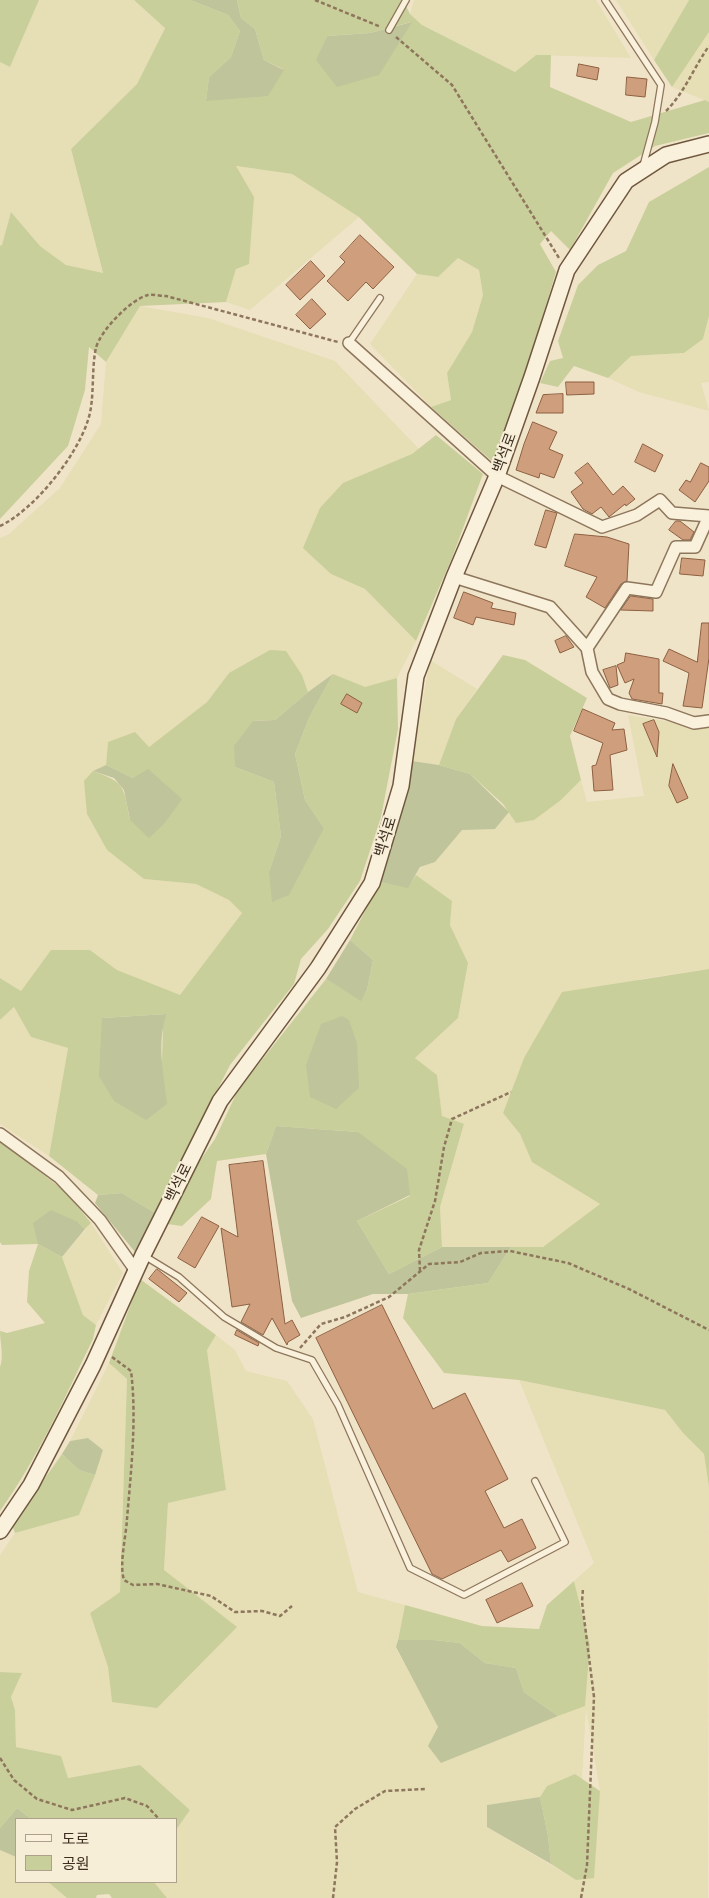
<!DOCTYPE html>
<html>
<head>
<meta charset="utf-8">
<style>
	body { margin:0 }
	#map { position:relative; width:709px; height:1898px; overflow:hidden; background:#f0e4c8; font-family:"IBM Plex Serif","Noto Sans KR",serif }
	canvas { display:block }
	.legend { position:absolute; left:15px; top:1818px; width:162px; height:65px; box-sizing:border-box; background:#f7eed8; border:1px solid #ada18e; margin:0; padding:6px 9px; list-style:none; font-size:15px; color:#3d2e20 }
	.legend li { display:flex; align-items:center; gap:10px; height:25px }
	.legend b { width:25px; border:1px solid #ada18e }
</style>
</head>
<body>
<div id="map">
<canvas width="709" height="1898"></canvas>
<ul class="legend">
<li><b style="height:6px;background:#faf1dc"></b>도로</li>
<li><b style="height:14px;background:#c9cf9b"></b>공원</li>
</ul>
</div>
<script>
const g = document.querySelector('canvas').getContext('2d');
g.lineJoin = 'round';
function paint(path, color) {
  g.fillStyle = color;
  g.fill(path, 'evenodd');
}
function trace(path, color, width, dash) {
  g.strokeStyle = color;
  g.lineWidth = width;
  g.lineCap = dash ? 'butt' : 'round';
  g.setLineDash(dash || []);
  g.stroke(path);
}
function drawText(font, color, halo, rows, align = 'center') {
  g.font = font + ' "IBM Plex Serif","Noto Sans KR",serif';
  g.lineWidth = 4.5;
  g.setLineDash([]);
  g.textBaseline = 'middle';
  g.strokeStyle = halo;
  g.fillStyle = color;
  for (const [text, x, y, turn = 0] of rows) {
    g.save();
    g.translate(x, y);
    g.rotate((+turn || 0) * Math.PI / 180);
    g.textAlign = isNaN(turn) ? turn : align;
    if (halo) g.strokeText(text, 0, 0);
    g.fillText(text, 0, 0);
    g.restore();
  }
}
paint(new Path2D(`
	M 39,0 L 134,0 L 165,27 L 137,84 L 71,149 L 103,274 L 66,265 L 40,246 L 11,212 L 2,246 L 0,246 L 0,62 L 10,67 Z
	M 414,0 L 596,0 L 631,58 L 536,55 L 515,72 L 422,25 L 410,14 Z
	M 616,0 L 689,0 L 654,60 Z
	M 709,32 L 709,102 L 672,87 Z
	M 236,166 L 292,174 L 359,217 L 250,310 L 226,302 L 236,269 Z
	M 458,258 L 479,270 L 483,295 L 472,332 L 447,373 L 451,400 L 431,407 L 370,344 L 417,274 L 438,277 Z
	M 140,306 L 208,318 L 335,361 L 419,449 L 412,454 L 331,574 L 365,589 L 416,641 L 397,678 L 365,688 L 333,674 L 308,692 L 302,675 L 229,673 L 207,702 L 149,747 L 108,742 L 106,765 L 93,771 L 87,814 L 107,850 L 144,879 L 196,884 L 229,900 L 242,913 L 180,996 L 117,970 L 90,950 L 51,950 L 21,991 L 0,978 L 0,538 L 9,534 L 60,488 L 101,424 L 106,362 Z
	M 709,316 L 709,382 L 701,383 L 709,411 L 639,392 L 608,378 L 631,356 L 684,353 L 703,339 Z
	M 430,660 L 477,689 L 456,719 L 439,765 L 412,761 Z
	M 628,715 L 709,728 L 709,969 L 640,979 L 524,1058 L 503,1113 L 520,1134 L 533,1162 L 600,1204 L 543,1247 L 442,1247 L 440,1207 L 464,1125 L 442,1116 L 437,1075 L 415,1058 L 458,1018 L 468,963 L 450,925 L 452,901 L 416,875 L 421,867 L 435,862 L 462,829 L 495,829 L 509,812 L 516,823 L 561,800 L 581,780 L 587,802 L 644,796 Z
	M 14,1007 L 31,1037 L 68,1048 L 49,1156 L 0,1124 L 0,1020 Z
	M 91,1223 L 123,1273 L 96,1325 L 83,1315 L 62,1257 Z
	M 216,1335 L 235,1350 L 246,1371 L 287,1381 L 313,1419 L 358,1592 L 405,1605 L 396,1648 L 438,1727 L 441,1763 L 585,1705 L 590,1645 L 574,1581 L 594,1563 L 519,1380 L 665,1410 L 683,1433 L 704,1454 L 709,1487 L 708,1898 L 167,1898 L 154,1882 L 176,1882 L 176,1830 L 190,1810 L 140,1765 L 67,1778 L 61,1756 L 16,1747 L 15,1710 L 11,1697 L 22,1673 L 0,1672 L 0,1555 L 15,1533 L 79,1514 L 103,1450 L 88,1438 L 70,1441 L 109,1363 L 127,1379 L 120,1592 L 90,1613 L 108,1667 L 112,1702 L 164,1571 L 168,1503 L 226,1490 L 207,1350 ZM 586,1709 L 600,1791 L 576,1880 L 487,1827 L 487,1805 L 540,1797 L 547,1786 L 575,1774 L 582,1779 Z
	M 0,1850 L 16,1857 L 16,1882 L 48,1882 L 67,1898 L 0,1898 Z`), '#e6deb5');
paint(new Path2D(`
	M 0,0 L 39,0 L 10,67 L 0,62 Z
	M 134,0 L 190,0 L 228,15 L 240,31 L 231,57 L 209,77 L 206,101 L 283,69 L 264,60 L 255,29 L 241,18 L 237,0 L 403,0 L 410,14 L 422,25 L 515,72 L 536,55 L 551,55 L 550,87 L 631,122 L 705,100 L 709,102 L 709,133 L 655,146 L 613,173 L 570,250 L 551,231 L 540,244 L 556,272 L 529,362 L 520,398 L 493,462 L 431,407 L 451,400 L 447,373 L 472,332 L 483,295 L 479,270 L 458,258 L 438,277 L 417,274 L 359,217 L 292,174 L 236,166 L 254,197 L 249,264 L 236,269 L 226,302 L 140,306 L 106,362 L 89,347 L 85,390 L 68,446 L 0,519 L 0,246 L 2,245 L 11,212 L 40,246 L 66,265 L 103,273 L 71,149 L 137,84 L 165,28 ZM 411,22 L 317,60 L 327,36 L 370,33 Z
	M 689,0 L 709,0 L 709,32 L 672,87 L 654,60 Z
	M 709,167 L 709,316 L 703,339 L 684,353 L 631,356 L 608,378 L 574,366 L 558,387 L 540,383 L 550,361 L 563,358 L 558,341 L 578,285 L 598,265 L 626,251 L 649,202 Z
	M 436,435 L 483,474 L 452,558 L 416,641 L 365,589 L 331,574 L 303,548 L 320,508 L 343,483 L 412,454 Z
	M 270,650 L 286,651 L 302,675 L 308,692 L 275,720 L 253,721 L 235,767 L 274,782 L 281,836 L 269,872 L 324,828 L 305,800 L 295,754 L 309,718 L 333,674 L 365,687 L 397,678 L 398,729 L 381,817 L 360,881 L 328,929 L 301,959 L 294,984 L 230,1065 L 155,1213 L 122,1193 L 98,1195 L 49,1156 L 68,1048 L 31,1037 L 14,1007 L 0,1020 L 0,978 L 21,991 L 51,950 L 90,950 L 117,970 L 180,995 L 242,913 L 229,900 L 196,884 L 144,879 L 107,850 L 87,814 L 84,781 L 93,771 C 127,783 123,787 130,820 L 133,778 L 106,765 L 108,742 L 135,732 L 149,747 L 207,702 L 229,673 ZM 167,1014 L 163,1025 L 162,1062 L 102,1018 Z
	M 503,655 L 525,660 L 587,698 L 570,736 L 581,780 L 561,800 L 534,820 L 516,823 L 503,804 L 470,774 L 439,765 L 456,719 Z
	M 416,875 L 452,901 L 450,925 L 468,963 L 458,1018 L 415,1058 L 437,1075 L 442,1116 L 464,1124 L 440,1207 L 442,1247 L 389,1274 L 357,1221 L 410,1196 L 358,1132 L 276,1126 L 266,1154 L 217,1161 L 211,1199 L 182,1226 L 167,1224 L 199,1162 L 215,1139 L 238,1090 L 326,979 L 361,1000 L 367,990 L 373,960 L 350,940 L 380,882 L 408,887 Z
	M 709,969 L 709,1487 L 704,1454 L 683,1433 L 665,1410 L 519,1380 L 444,1373 L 403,1318 L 408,1294 L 488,1283 L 511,1247 L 543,1247 L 600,1204 L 532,1162 L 520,1134 L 503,1113 L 524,1058 L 562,992 Z
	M 0,1141 L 67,1193 L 91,1223 L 85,1229 L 78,1222 L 38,1244 L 62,1257 L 83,1315 L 96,1325 L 93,1339 C 65,1397 38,1458 0,1511 L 0,1367 C 4,1356 0,1343 0,1331 L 7,1333 L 45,1323 L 27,1302 L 29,1271 L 38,1244 L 2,1245 L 0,1242 Z
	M 140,1279 L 216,1335 L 207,1350 L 226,1490 L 168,1503 L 164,1570 L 237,1627 L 157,1708 L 112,1702 L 108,1667 L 90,1613 L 120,1592 L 127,1379 L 109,1363 Z
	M 62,1454 L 79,1470 L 95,1475 L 79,1515 L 15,1533 L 12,1525 Z
	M 574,1581 L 590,1645 L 585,1706 L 558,1716 L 524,1692 L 516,1668 L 485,1663 L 460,1643 L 434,1640 L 398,1640 L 405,1605 L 482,1626 L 539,1629 L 547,1605 Z
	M 0,1672 L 22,1673 L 11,1697 L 15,1710 L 16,1747 L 61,1756 L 68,1778 L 140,1765 L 190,1810 L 176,1830 L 176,1819 L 31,1819 L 17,1808 L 0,1828 Z
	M 575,1774 L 600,1791 L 594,1878 L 576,1880 L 551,1864 L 548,1836 L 540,1797 L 547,1786 Z
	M 48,1882 L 154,1882 L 167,1898 L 112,1898 L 109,1894 L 97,1895 L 96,1898 L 67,1898 Z`), '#c9cf9b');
paint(new Path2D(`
	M 190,0 L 237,0 L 241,18 L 255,29 L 264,60 L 284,70 L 268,96 L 206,101 L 209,77 L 231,57 L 240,31 L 228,15 Z
	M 412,22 L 379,75 L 337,87 L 316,60 L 327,36 L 370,33 Z
	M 333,674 L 309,718 L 295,754 L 305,800 L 324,828 L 289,895 L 272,902 L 269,872 L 281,836 L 274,782 L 235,767 L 234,746 L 253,721 L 275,720 L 308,692 Z
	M 412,761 L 439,765 L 470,774 L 509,812 L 495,829 L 462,830 L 435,862 L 420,867 L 408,888 L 380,882 Z
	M 106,765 L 133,778 L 148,769 L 182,799 L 164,824 L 149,838 L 130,820 L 124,790 L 114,778 L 93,771 Z
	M 350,940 L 373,960 L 367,990 L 361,1001 L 326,979 Z
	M 167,1014 C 156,1042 164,1075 167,1104 L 146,1120 L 114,1101 L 99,1076 L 102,1018 Z
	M 342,1016 L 349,1020 L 357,1043 L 359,1088 L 336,1109 L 310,1097 L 306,1065 L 321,1024 Z
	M 276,1126 L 358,1132 L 407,1169 L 410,1195 L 357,1221 L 389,1274 L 442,1247 L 511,1247 L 488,1283 L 408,1294 L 373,1294 L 301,1318 L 292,1301 L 266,1154 Z
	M 122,1193 L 155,1213 L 135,1252 L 95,1203 L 98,1195 Z
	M 51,1210 L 78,1222 L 85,1229 L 62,1257 L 38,1244 L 33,1223 Z
	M 88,1438 L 103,1450 L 95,1475 L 79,1470 L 62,1454 L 70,1441 Z
	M 398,1640 L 434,1640 L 460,1643 L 485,1663 L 516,1668 L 524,1692 L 558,1716 L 441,1763 L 428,1746 L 438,1727 L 396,1647 Z
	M 540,1797 L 548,1836 L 551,1864 L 487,1827 L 487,1805 Z
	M 17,1808 L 31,1819 L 16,1819 L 16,1857 L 0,1850 L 0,1828 Z`), '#bfc49a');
const building = new Path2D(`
	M 579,64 L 599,68 L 597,80 L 577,76 Z
	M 627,77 L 647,79 L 645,97 L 626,95 Z
	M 360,235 L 394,267 L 373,289 L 366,282 L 348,301 L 327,281 L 345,262 L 340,257 Z
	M 311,261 L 325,276 L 300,300 L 286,285 Z
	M 312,299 L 326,314 L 310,329 L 296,315 Z
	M 566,382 L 594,382 L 594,394 L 567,395 Z
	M 563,394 L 563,413 L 536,413 L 543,395 Z
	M 533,422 L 557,432 L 549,449 L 563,455 L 554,478 L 540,473 L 539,478 L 516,470 L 524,444 Z
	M 643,444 L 663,455 L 655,472 L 635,462 Z
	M 588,463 L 613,495 L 623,486 L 635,499 L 626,506 L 625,504 L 609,517 L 601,507 L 592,514 L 583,509 L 571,492 L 583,483 L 575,473 Z
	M 701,463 L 709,467 L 709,481 L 695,502 L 679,490 L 686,480 L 690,482 Z
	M 546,510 L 557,513 L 546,548 L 535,545 Z
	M 676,521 L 680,521 L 694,532 L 690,540 L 683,540 L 669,530 Z
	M 575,534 L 607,537 L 629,544 L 627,581 L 621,584 L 605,608 L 586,597 L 597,577 L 565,566 Z
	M 682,558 L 705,560 L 703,576 L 680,574 Z
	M 464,592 L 493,603 L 491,608 L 516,613 L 514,625 L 476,617 L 473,625 L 454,618 Z
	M 631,596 L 653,599 L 653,611 L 621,610 Z
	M 702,623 L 709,623 L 709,658 L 702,708 L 683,706 L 689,673 L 663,661 L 669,649 L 697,662 Z
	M 566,636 L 574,647 L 560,653 L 555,641 Z
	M 626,653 L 659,659 L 659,693 L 663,693 L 662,704 L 632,699 L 629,693 L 634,679 L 625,683 L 617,665 L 624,662 Z
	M 616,666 L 618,685 L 610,688 L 603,670 Z
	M 347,694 L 362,703 L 357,713 L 341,704 Z
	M 583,709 L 615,723 L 612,730 L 624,729 L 627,750 L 610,755 L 613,790 L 594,791 L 592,766 L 596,765 L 603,743 L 574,731 Z
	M 654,720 L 659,732 L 657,757 L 643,724 Z
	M 673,764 L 688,798 L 677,803 L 669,786 Z
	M 263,1161 L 285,1324 L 292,1320 L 300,1335 L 288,1342 L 287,1345 L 272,1318 L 263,1335 L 241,1322 L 250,1304 L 232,1307 L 221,1228 L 238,1237 L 229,1165 Z
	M 202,1217 L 219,1226 L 195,1268 L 178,1258 Z
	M 157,1269 L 187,1293 L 179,1302 L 149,1279 Z
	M 382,1305 L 433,1409 L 465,1393 L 508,1479 L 485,1491 L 504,1528 L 522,1519 L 536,1548 L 508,1562 L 501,1550 L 442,1579 L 432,1574 L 316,1338 Z
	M 237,1330 L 259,1343 L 258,1346 L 235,1335 Z
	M 522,1583 L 533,1606 L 497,1623 L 486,1600 Z`);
paint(building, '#cf9f7d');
trace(building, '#8d5f41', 1);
const lane = new Path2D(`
	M 605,0 L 661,85 L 655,122 L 643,166
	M 389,30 L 406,0
	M 349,343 L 380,298
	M 143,1255 L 179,1277 L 224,1317 L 276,1348 L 312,1360 L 338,1405 L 410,1568 L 464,1595 L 565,1542 L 535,1481`);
const street = new Path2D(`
	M 349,343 L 497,476 L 602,527 L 637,515 L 660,500 L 672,513 L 709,516
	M 454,577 L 550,607 L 587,648 L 592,672 L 608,699 L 620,704 L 666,713 L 694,723 L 709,721
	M 587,648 L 627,588 L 656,592 L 676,547 L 695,547 L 709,516
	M 0,1134 L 59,1177 L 100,1220 L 136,1271`);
const secondary = new Path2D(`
	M 0,1531 L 31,1485 L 93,1365 L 143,1255 L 220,1101 L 318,968 L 372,883 L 401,786 L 416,676 L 454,577 L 497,476 L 532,377 L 567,270 L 626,181 L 666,155 L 709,144`);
trace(lane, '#8d765c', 8);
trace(street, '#8d765c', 14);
trace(secondary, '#6f573f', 18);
trace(new Path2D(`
	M 315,0 L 381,27
	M 396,37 L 452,85 L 559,258
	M 666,111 C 685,92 694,67 709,46
	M 0,526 C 34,510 77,456 88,420 C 95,400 91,369 96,348 C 100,331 131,299 148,295 C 153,294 161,296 166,296 L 338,342
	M 420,1271 L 419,1250 L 435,1201 L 444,1147 L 452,1119 L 511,1092
	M 300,1348 L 321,1324 L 345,1317 L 389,1297 L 429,1264 L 460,1262 L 481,1253 L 510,1251 L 568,1263 L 629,1289 L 709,1330
	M 112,1357 L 131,1371 C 137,1418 131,1471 127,1519 C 126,1537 119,1564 124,1580 L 133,1585 L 157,1584 L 211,1596 L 235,1612 L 262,1611 L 280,1616 L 292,1606
	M 0,1758 L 14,1780 L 37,1799 L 72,1810 L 125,1798 L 147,1806 L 159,1819
	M 333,1898 L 337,1862 L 335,1827 L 355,1809 L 385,1791 L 425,1789
	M 581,1898 L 587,1865 L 594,1697 L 582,1602 L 583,1588`), '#8d765c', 2.5, [4, 2.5]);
trace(lane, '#faf1dc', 5.5);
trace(street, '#faf1dc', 11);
trace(secondary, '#faf1dc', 15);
drawText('15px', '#3d2e20', '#f7eed8', [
	["백석로",505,453,-70],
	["백석로",386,837,-73],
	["백석로",179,1183,-64]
]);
</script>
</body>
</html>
